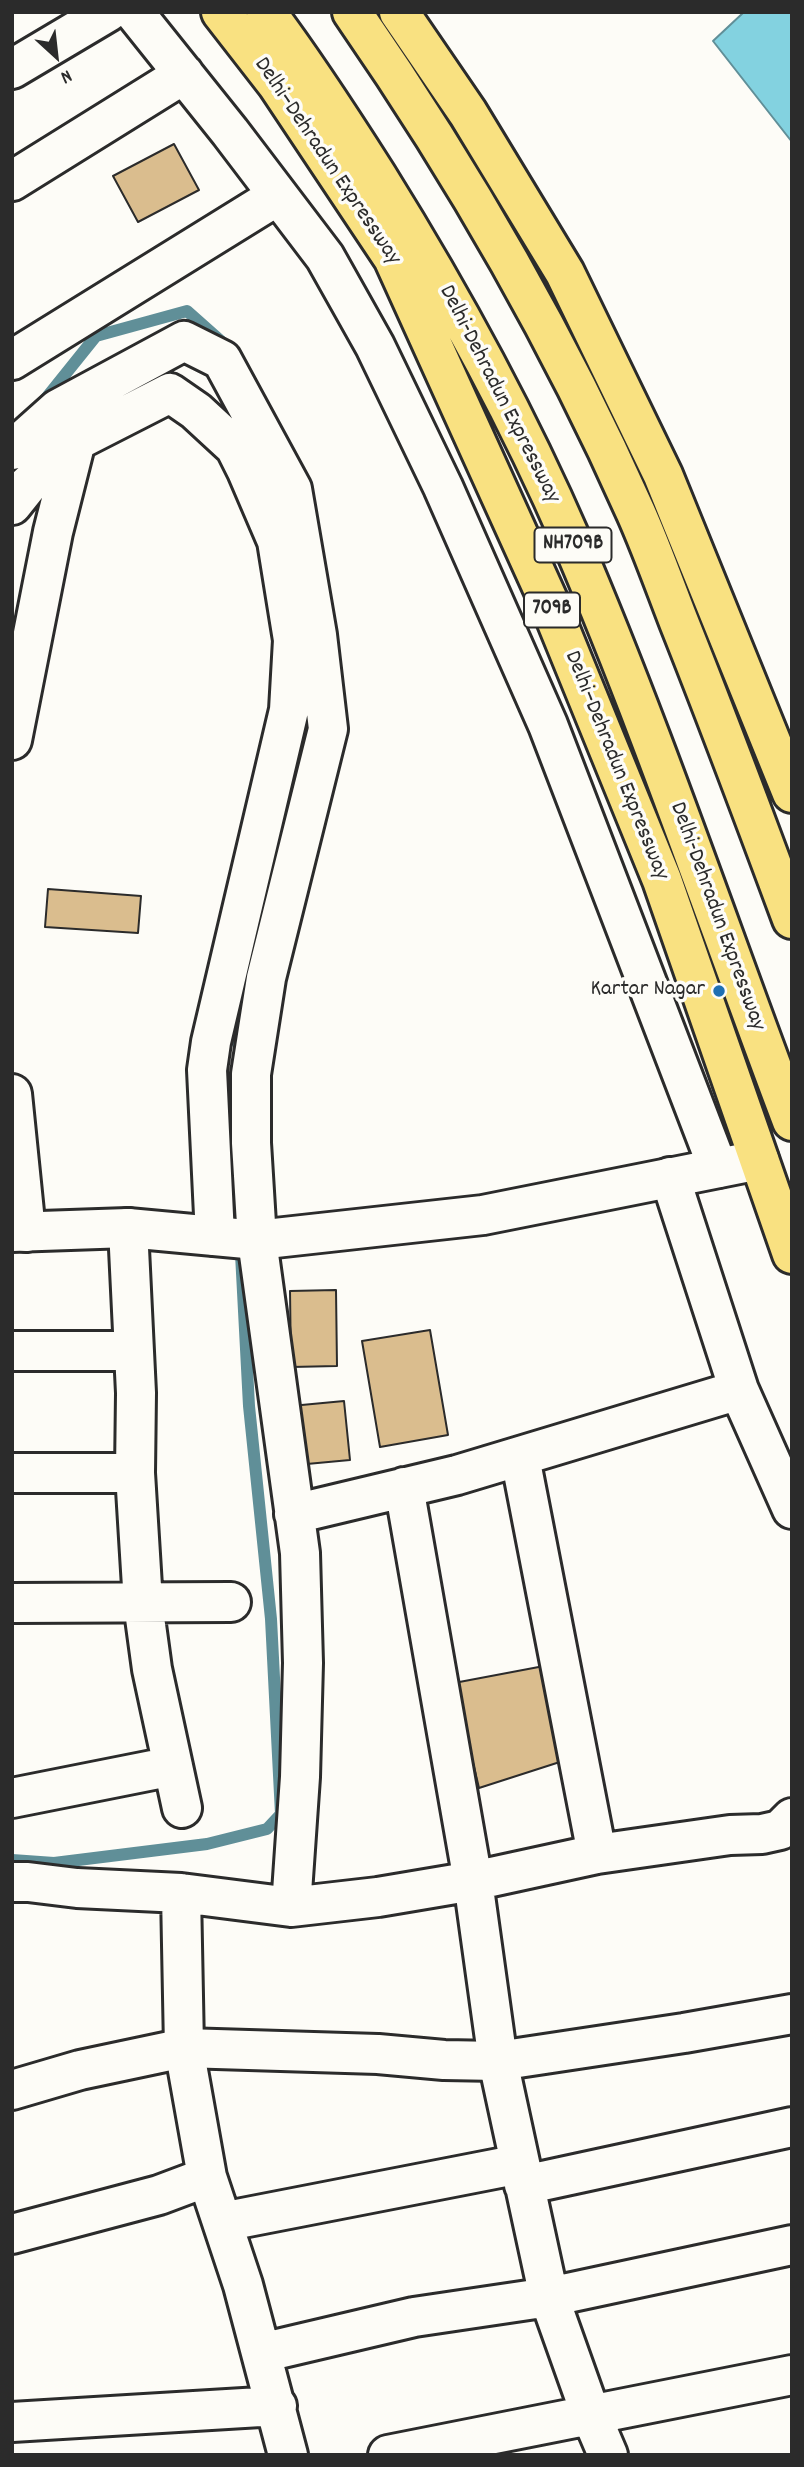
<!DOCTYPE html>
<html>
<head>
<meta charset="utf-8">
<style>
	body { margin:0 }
	#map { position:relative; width:804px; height:2467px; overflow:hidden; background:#fdfcf7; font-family:Dekko,sans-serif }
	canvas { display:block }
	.frame { position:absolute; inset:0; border:14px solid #2b2b2b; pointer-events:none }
	.north { position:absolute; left:21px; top:21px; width:70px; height:70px; -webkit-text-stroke:5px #fdfcf7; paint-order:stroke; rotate:153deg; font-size:19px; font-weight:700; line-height:28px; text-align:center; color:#2b2b2b }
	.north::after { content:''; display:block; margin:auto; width:24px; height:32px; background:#2b2b2b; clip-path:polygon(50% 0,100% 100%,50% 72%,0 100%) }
</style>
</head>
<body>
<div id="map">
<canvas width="804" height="2467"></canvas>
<div class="frame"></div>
<div class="north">N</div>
</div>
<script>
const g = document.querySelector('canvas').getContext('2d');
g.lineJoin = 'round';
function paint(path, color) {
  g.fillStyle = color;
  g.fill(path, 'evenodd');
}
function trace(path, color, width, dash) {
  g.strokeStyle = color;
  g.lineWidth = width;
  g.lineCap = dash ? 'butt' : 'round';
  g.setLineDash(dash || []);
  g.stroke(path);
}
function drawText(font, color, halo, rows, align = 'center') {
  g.font = font + ' Dekko,sans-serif';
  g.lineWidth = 7;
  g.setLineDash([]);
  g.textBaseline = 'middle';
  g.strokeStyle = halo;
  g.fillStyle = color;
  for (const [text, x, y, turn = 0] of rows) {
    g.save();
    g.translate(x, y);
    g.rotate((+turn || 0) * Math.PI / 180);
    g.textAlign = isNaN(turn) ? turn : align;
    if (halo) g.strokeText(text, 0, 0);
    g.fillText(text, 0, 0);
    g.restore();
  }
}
const water = new Path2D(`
	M 744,12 L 792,12 L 792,142 L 713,41 Z`);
paint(water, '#83d2e0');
trace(water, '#608f98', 2);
trace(new Path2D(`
	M 43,402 L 96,336 L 187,311 L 223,343
	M 298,779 L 305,717
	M 259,917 L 278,854
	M 238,1044 L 245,975
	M 12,1860 L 54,1863 L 207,1844 L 267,1829 L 281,1814 L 271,1619 L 249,1406 L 241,1254`), '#608f98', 12);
const building = new Path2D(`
	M 174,144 L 199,190 L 138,222 L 113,176 Z
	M 48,889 L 141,896 L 138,933 L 45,927 Z
	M 336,1290 L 337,1366 L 291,1367 L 290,1291 Z
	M 430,1330 L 448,1435 L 380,1447 L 362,1341 Z
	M 344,1401 L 350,1460 L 296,1465 L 291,1406 Z
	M 544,1666 L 566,1760 L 479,1788 L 454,1683 Z`);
paint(building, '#dabd8e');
trace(building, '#2b2b2b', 2);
const street = new Path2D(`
	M 134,12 L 230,132 L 325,257 L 375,346 L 443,487 L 548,725 L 718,1168
	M 12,69 L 108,12
	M 12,181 L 184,74
	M 12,360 L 277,196
	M 12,450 L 58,409 L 184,341 L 222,360 L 292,489 L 317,635 L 328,729 L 266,978 L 251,1074 L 251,1143 L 257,1240 L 300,1553 L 303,1663 L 300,1777 L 291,1907
	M 12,505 L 28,485 L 76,441 L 170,393 L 196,411 L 235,447 L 247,471 L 277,541 L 293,640 L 289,710 L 211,1042 L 207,1070 L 215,1236
	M 12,740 L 53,532 L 76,441
	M 12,1094 L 26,1232
	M 670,1177 L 739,1390 L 792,1509
	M 128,1228 L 136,1393 L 135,1473 L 143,1603 L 152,1669 L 182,1808
	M 12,1351 L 133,1351
	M 520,1457 L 597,1854
	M 12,1473 L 135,1473
	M 404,1487 L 473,1881 L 498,2061 L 549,2297 L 591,2415 L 608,2455
	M 294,1514 L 457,1475 L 739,1390
	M 12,1603 L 231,1602
	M 12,1798 L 173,1766
	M 12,1882 L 28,1882 L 77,1888 L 181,1893 L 291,1907 L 378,1897 L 473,1881 L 597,1854 L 730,1835 L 762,1834 L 780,1830 L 792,1818
	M 181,1893 L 184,2048 L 207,2177 L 243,2285 L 288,2455
	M 524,2185 L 792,2127
	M 222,2222 L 520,2164
	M 12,2234 L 159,2195 L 207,2177
	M 261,2353 L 414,2317 L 549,2297 L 792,2245
	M 12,2422 L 277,2406
	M 388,2455 L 792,2375`);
const secondary = new Path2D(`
	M 12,1232 L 128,1228 L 257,1240 L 483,1215 L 759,1160
	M 12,2090 L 80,2070 L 184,2048 L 378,2054 L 444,2060 L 498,2061 L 684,2033 L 792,2014`);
const highway = new Path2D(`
	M 221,12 L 277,84 L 393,258 L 548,600 L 662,880 L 792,1254
	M 266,12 C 306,65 342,121 377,176 C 450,293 517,415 572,542 C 653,731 719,928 792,1121
	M 352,12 C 462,171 558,337 636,513 C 652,549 665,586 679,622 C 718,720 755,819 792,919
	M 399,12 L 468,113 L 565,273 L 663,475 L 792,793`);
trace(street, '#2b2b2b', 44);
trace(secondary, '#2b2b2b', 44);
trace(highway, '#2b2b2b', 44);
trace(street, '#fdfcf7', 38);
trace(secondary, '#fdfcf7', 38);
trace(highway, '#f9e181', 38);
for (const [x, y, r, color] of [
	[719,991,7,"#1f6fb2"]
]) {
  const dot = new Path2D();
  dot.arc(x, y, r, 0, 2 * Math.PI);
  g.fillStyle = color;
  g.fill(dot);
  trace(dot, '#fdfcf7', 2.5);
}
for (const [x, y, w] of [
	[573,545,77],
	[552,610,56]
]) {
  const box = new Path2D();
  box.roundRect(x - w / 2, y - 17.5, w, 35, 5);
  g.fillStyle = '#fdfcf7';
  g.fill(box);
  trace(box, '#2b2b2b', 2);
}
drawText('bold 21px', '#2b2b2b', null, [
	["NH709B",573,545],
	["709B",552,610]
]);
drawText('23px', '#2b2b2b', '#fdfcf7', [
	["Delhi–Dehradun Expressway",326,162,56],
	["Delhi-Dehradun Expressway",498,395,63],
	["Delhi–Dehradun Expressway",615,766,68],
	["Delhi-Dehradun Expressway",716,917,70]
]);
drawText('23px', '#2b2b2b', '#fdfcf7', [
	["Kartar Nagar",705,991]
], 'right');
</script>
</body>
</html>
